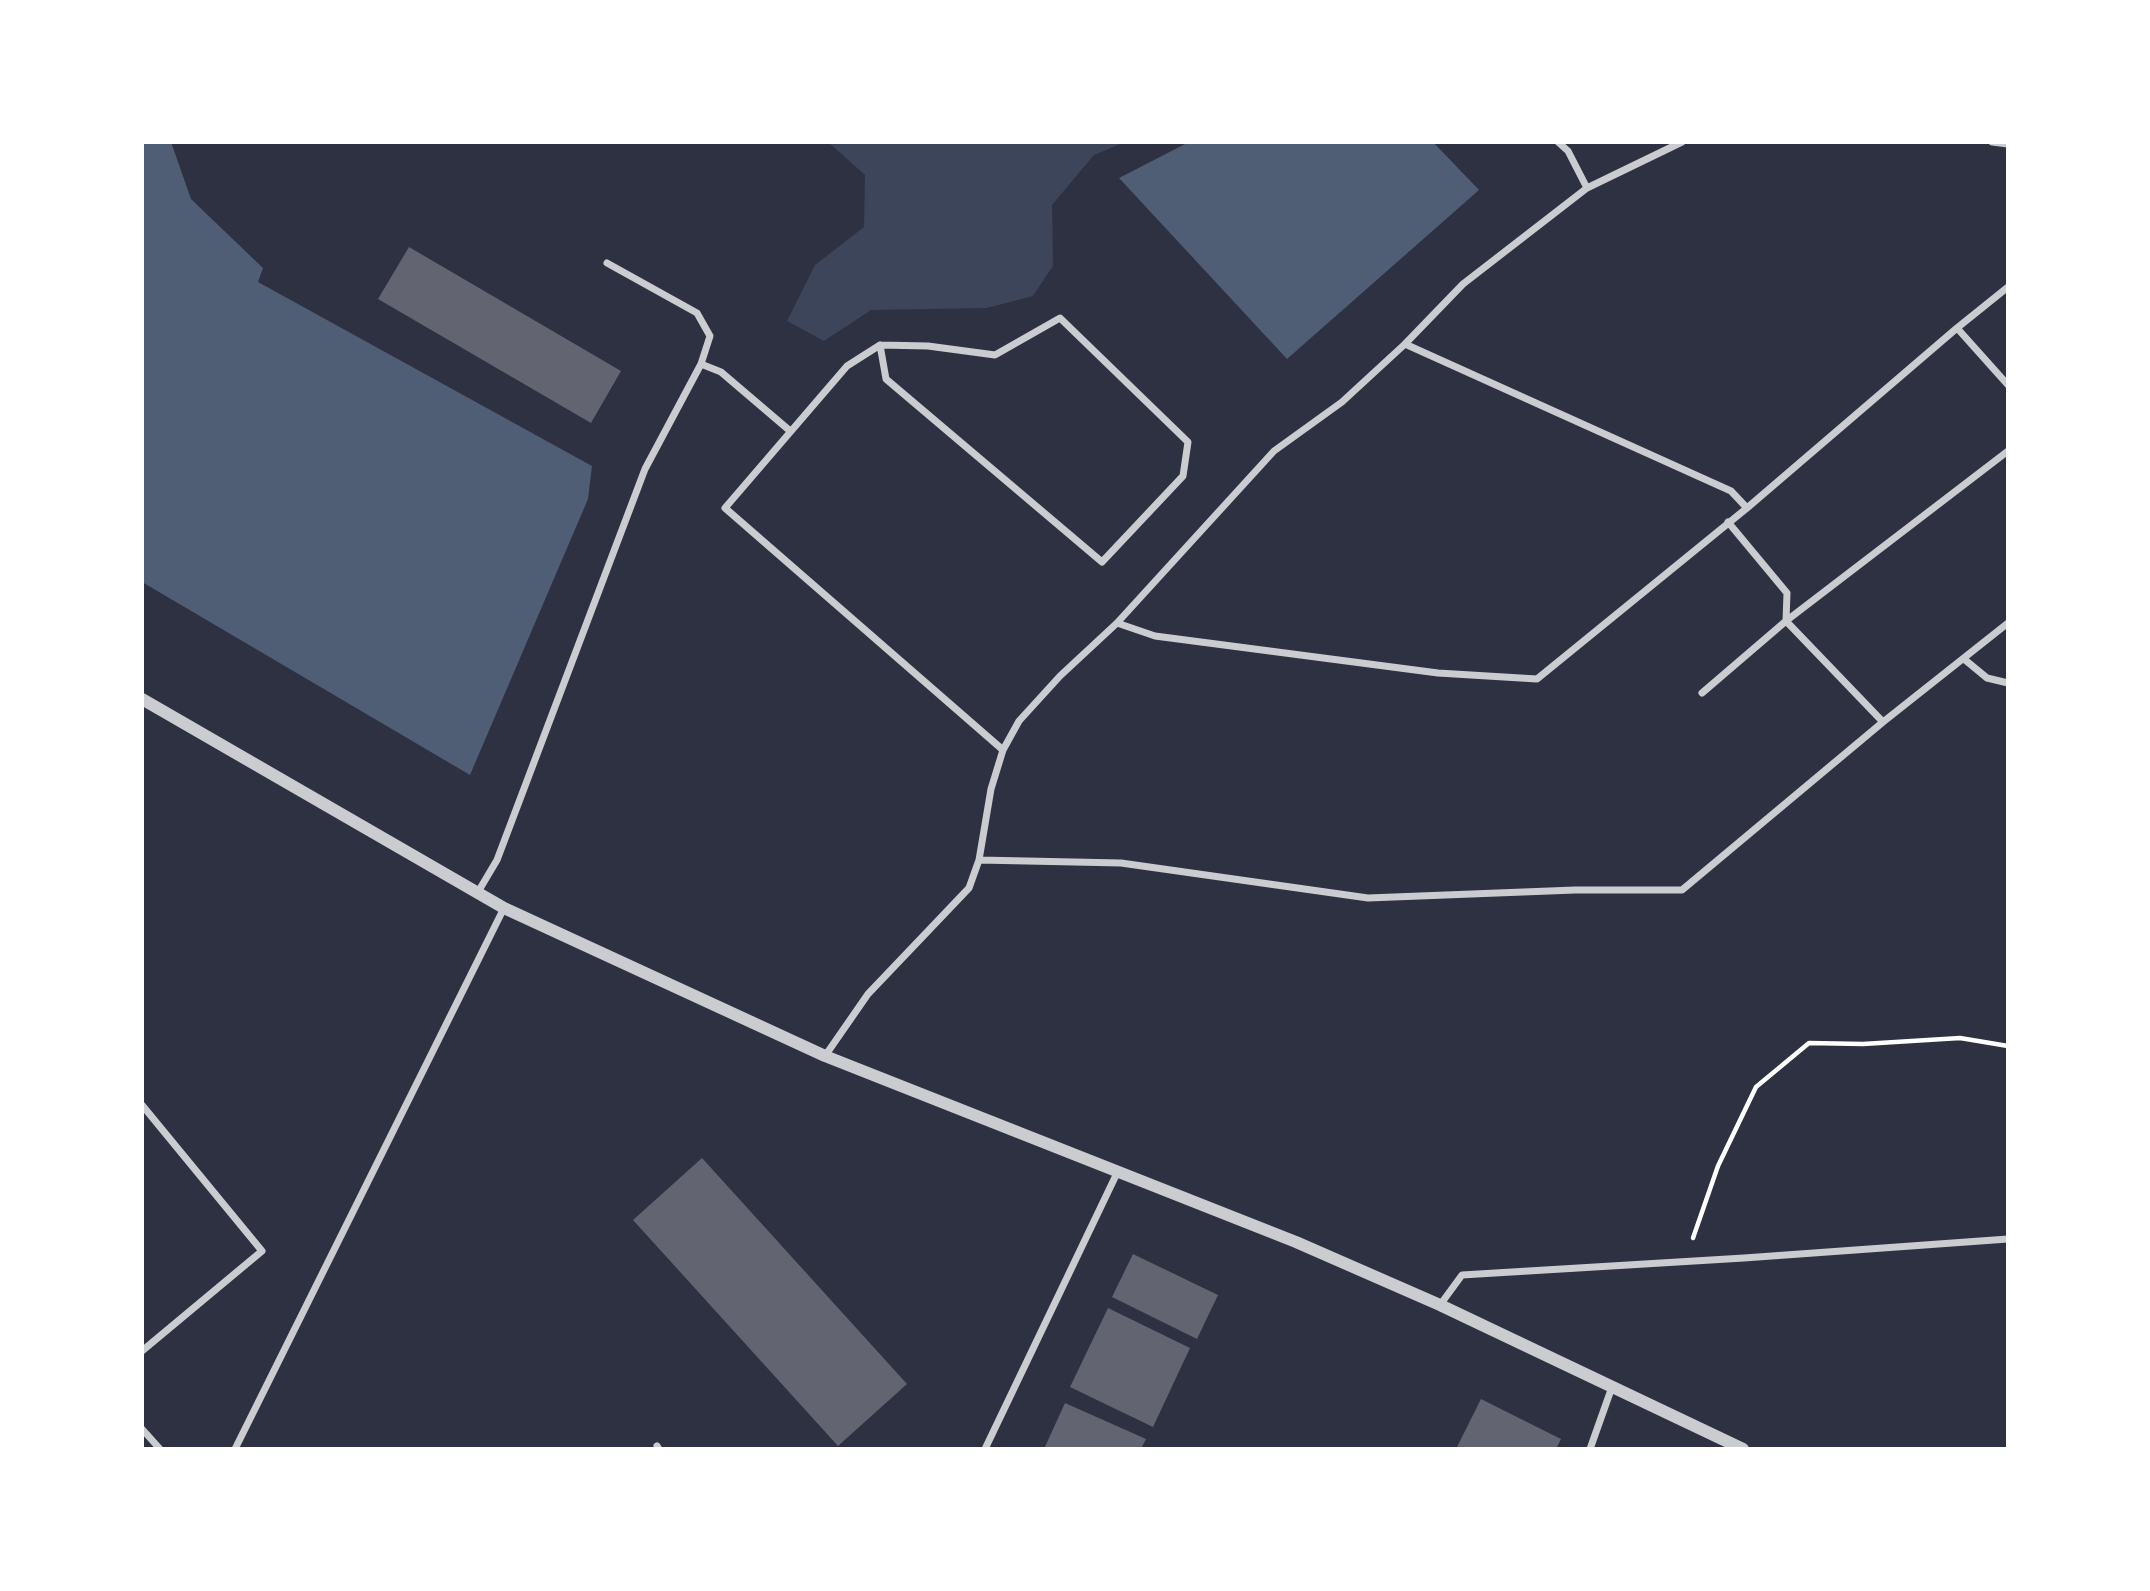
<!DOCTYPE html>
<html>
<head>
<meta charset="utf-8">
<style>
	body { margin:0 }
	#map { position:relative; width:2150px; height:1591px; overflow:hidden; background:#2d3142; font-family:"Nunito Sans",sans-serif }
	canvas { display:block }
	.frame { position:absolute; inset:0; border:144px solid #fff; pointer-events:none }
</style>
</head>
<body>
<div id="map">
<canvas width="2150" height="1591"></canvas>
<div class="frame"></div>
</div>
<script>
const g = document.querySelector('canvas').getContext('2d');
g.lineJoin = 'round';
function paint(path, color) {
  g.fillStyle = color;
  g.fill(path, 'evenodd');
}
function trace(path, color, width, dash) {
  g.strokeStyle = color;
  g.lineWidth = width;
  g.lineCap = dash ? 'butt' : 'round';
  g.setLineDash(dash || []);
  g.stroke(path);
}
paint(new Path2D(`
	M 828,142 L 1125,142 L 1094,155 L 1052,205 L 1053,266 L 1033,296 L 987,308 L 871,310 L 824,341 L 787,321 L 815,265 L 864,227 L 865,175 Z`), '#3c4559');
paint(new Path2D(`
	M 142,142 L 171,142 L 191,199 L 263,268 L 258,282 L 592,466 L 588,499 L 470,775 L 142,582 Z
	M 1189,142 L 1433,142 L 1479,190 L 1287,359 L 1119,178 Z`), '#4f5d75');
paint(new Path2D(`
	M 409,247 L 621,371 L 591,423 L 378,299 Z
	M 702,1158 L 907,1384 L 838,1446 L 633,1220 Z
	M 1133,1254 L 1218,1295 L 1197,1339 L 1112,1297 Z
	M 1108,1308 L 1190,1348 L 1153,1427 L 1070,1387 Z
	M 1481,1399 L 1561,1439 L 1556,1449 L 1456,1449 Z
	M 1065,1403 L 1146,1439 L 1141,1449 L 1044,1449 Z`), '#626471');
trace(new Path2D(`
	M 1693,1238 L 1718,1166 L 1756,1087 L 1809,1043 L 1863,1044 L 1960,1038 L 2008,1046`), '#fff', 4.5);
trace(new Path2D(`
	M 1558,142 L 1568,151 L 1587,188
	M 1992,142 L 2008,144
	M 1060,318 L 1188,442 L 1183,476 L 1102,562 L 886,379 L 880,345 L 928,346 L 995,355 Z
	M 1957,328 L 2008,385
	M 1405,344 L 1731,491 L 1747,508
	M 880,345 L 847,366 L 725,508 L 1003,750
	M 701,364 L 721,372 L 789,430
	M 1728,522 L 1787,593 L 1786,621 L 1883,722
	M 1117,623 L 1155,636 L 1438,673 L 1537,679 L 1747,508 L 1957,328 L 2008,287
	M 1964,659 L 1987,678 L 2008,683
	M 1702,693 L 1786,621 L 2008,451
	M 979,860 L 1121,863 L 1368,898 L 1575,890 L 1682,890 L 1883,722 L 2008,623
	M 478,892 L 497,860 L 645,469 L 701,364 L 710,336 L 697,313 L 607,263
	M 825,1056 L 868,994 L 969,888 L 979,860 L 991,789 L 1003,750 L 1019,721 L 1060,676 L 1117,623 L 1274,451 L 1342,402 L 1405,344 L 1463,284 L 1587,188 L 1682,142
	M 142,1105 L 262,1251 L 142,1351
	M 1440,1305 L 1462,1275 L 1744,1258 L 2008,1239
	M 142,1429 L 160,1449
	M 657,1446 L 659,1449
	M 235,1449 L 504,908
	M 985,1449 L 1118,1171
	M 1590,1449 L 1612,1387`), '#caccd0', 7);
trace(new Path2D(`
	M 142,699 L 504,908 L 825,1056 L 1296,1242 L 1440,1305 L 1743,1449`), '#caccd0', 12);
</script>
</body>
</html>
